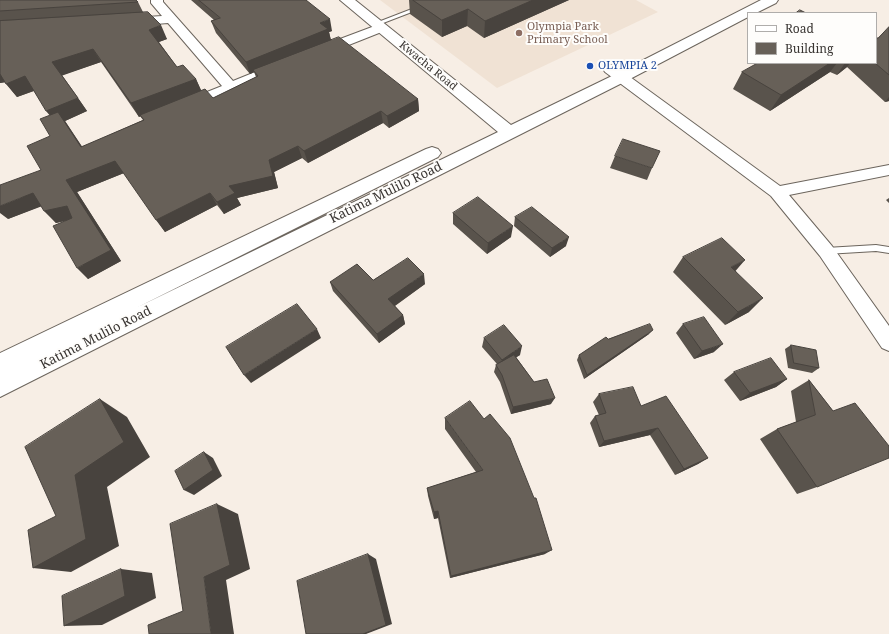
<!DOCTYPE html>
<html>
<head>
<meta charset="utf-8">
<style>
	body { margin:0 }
	#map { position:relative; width:889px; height:634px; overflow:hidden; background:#f7eee5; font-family:"Noto Serif",serif }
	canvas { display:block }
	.legend { position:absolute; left:747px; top:12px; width:130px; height:52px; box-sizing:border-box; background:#fefdfb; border:1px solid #afadab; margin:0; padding:5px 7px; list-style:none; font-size:12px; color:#393532 }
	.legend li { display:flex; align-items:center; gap:8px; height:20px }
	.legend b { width:20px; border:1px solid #afadab }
</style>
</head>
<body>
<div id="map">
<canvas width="889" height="634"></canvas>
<ul class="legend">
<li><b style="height:5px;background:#fff"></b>Road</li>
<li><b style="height:11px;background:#676058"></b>Building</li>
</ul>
</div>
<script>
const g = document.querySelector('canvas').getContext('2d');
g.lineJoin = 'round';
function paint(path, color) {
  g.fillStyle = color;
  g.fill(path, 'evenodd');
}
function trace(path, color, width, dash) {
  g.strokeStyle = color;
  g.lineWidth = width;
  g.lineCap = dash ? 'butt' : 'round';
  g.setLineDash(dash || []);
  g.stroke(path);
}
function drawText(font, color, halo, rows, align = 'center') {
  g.font = font + ' "Noto Serif",serif';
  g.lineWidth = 4;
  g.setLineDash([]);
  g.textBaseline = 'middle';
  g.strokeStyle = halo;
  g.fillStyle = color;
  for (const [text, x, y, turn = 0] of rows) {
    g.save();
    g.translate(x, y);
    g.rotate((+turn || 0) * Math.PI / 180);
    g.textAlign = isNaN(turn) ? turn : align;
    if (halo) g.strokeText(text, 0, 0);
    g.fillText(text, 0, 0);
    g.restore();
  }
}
paint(new Path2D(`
	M 380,0 L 636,0 L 658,12 L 497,88 Z`), '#f0e2d4');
const service = new Path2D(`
	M 435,0 L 443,0 L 378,25 L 373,24 Z
	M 876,245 L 889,247 L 889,253 L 876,251 L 826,254 L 822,251 L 826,248 Z`);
const minor = new Path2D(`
	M 151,0 L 163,0 L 163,2 L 233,81 L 270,66 L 280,66 L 282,69 L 280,72 L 192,108 L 187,109 L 182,108 L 180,105 L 182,102 L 222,86 L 168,23 L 131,26 L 127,25 L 125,22 L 127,19 L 131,18 L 162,16 L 151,3 Z
	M 380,24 L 384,25 L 386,28 L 384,31 L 326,54 L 316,54 L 315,51 L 316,48 Z
	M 610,65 L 615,66 L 780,186 L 889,165 L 889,175 L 789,195 L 832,246 L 889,326 L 889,351 L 882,348 L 820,256 L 771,196 L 605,72 L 603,69 L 605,66 Z`);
const secondary = new Path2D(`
	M 340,0 L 355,0 L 511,125 L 616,74 L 761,0 L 778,0 L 776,3 L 756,13 L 748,13 L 748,17 L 628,80 L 0,397 L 0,353 L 426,149 L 432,147 L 438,149 L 441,153 L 438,157 L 138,307 L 498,132 Z`);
trace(service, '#6c655d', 2);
trace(minor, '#6c655d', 2);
trace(secondary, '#6c655d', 2);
paint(service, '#fff');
paint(minor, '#fff');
paint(secondary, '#fff');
paint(new Path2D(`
	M 0,0 L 138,2 L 143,12 L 167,39 L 159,42 L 177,67 L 196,79 L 201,91 L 213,98 L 256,77 L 254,72 L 250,74 L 216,33 L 211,21 L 214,20 L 191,0 L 306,0 L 332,31 L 329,32 L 331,40 L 418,99 L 419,111 L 389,128 L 383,123 L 308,163 L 302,158 L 274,172 L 278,188 L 237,198 L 241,205 L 224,214 L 217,205 L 165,232 L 124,173 L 77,192 L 121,261 L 88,279 L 66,221 L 56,223 L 41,206 L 8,219 L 41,170 L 50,136 L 50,115 L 34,91 L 17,97 L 5,82 L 0,83 ZM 101,62 L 139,117 L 140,116 L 143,120 L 82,147 L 65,121 L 87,111 L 62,75 Z
	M 409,0 L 569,0 L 484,38 L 467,26 L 442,37 L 410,14 Z
	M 889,27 L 889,101 L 885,102 L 847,67 L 837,75 L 830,72 L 770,111 L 733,89 L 742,72 L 758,63 L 876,63 L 878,38 Z
	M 615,156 L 652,168 L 647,180 L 610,168 Z
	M 889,198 L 889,203 L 886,200 Z
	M 453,213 L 511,237 L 487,254 L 453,224 Z
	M 515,217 L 566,246 L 550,257 L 514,226 Z
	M 683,257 L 736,271 L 749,312 L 725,325 L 673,272 Z
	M 373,280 L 425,284 L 395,306 L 403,315 L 405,324 L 379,343 L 333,291 L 330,282 Z
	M 683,324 L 714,352 L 694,359 L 676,333 Z
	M 649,334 L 584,379 L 577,360 L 579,355 L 608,339 Z
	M 484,338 L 520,355 L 516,357 L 534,382 L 551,404 L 511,414 L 500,382 L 494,372 L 496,365 L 497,364 L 482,347 Z
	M 791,345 L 819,368 L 812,373 L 788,368 L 785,349 Z
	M 734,372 L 787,379 L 776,387 L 740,401 L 724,380 Z
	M 809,380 L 833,411 L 817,487 L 797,494 L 760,439 L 777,429 L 796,422 L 791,391 Z
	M 599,394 L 641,406 L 708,458 L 698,464 L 675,475 L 650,435 L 599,447 L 590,423 L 595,416 L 599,415 L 593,402 Z
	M 445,418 L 545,554 L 450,578 L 438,518 L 434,519 L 428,496 L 427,488 L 476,472 L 445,429 Z`), '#59534c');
paint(new Path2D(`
	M 533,0 L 569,0 L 484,38 L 485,21 Z
	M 468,9 L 467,26 L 442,37 L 442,20 Z
	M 330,19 L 332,31 L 329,32 L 331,41 L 253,70 L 254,72 L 250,74 L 246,62 L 320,23 Z
	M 161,25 L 167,39 L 156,43 L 149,30 Z
	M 93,49 L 101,62 L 61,76 L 52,62 Z
	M 830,63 L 837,63 L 830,72 L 770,111 L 781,95 Z
	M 845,63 L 850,63 L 847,67 L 837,75 Z
	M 0,73 L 7,82 L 0,83 Z
	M 25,76 L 36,90 L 17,97 L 6,84 Z
	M 196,79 L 202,92 L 139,117 L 131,103 Z
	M 889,97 L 889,101 L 885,102 Z
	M 78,98 L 87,111 L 65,121 L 91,160 L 57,124 L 46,111 Z
	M 418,99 L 419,111 L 389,128 L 387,116 Z
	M 381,111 L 383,123 L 308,163 L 304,151 Z
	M 298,146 L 302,158 L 274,172 L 278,188 L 237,198 L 241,205 L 224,214 L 217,202 L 229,186 L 269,160 Z
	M 115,161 L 124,173 L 77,192 L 121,261 L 88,279 L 77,268 L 111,250 L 66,180 Z
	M 33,193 L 45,205 L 8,219 L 0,213 L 0,206 Z
	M 210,193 L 217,205 L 165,232 L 156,220 Z
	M 67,206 L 78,217 L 56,223 L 44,211 Z
	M 513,226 L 511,237 L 487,254 L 488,243 Z
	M 569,237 L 566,246 L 550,257 L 552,248 Z
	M 745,260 L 732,275 L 731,267 Z
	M 424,274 L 425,284 L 390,309 L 388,299 Z
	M 763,298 L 749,312 L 725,325 L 738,312 Z
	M 403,315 L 405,324 L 379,343 L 377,334 Z
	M 317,329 L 321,338 L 251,383 L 244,375 Z
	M 653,330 L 649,334 L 584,379 L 587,375 Z
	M 723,344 L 714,352 L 694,359 L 702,351 Z
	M 522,346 L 520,355 L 500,368 L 502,360 Z
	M 787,379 L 776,387 L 740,401 L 750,393 Z
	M 555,398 L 551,404 L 511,414 L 513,407 Z
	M 100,399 L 127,417 L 150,457 L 107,487 L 119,546 L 71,572 L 33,568 L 75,475 Z
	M 658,428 L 650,435 L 599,447 L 604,441 Z
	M 204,452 L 213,458 L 222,476 L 194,495 L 184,490 Z
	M 708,458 L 698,464 L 675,475 L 684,469 Z
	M 217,504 L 238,514 L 250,569 L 226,580 L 234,634 L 211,634 L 204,577 Z
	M 438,511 L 438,518 L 434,519 L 434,512 Z
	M 552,550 L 545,554 L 450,578 L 451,576 Z
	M 368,554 L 376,559 L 392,624 L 366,634 L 363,634 Z
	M 121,569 L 152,573 L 156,598 L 102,625 L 64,626 Z`), '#48433e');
const building = new Path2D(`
	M 0,0 L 136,0 L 138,2 L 0,11 Z
	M 199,0 L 306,0 L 330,19 L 320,23 L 328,29 L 246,62 L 211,21 L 220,18 Z
	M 413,0 L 533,0 L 485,21 L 468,9 L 442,20 Z
	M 800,10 L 806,13 L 796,13 Z
	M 148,12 L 161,25 L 149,30 L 177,67 L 183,65 L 196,79 L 131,103 L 93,49 L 52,62 L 78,98 L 46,111 L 25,76 L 6,84 L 0,74 L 0,21 Z
	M 889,27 L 889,75 L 875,63 L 876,63 L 876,38 L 878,38 Z
	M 339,37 L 418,99 L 387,116 L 381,111 L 304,151 L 298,146 L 269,160 L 273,176 L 229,186 L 235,193 L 217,202 L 210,193 L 156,220 L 115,161 L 66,180 L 111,250 L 77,268 L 53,226 L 72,218 L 67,206 L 44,211 L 33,193 L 0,206 L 0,185 L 41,170 L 27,146 L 50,136 L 40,119 L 58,112 L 81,147 L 144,120 L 140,115 L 205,89 L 213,98 L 258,76 L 253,70 Z
	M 758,63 L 830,63 L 781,95 L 742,72 Z
	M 623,139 L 660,151 L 652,168 L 615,156 Z
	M 478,197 L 513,226 L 488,243 L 453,213 Z
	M 532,207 L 569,237 L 552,248 L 515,217 Z
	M 722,238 L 745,260 L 731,267 L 763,298 L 738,312 L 683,257 Z
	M 408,258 L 424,274 L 388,299 L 403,315 L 377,334 L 330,282 L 357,264 L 373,280 Z
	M 297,304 L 317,329 L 244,375 L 226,347 Z
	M 704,317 L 723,344 L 702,351 L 683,324 Z
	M 650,324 L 653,330 L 587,375 L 579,355 L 606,337 L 608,339 Z
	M 504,325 L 522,346 L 502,360 L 484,338 Z
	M 791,345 L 816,350 L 819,368 L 794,363 Z
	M 514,355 L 534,382 L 547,379 L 555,398 L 513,407 L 502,375 L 496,365 Z
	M 771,358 L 787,379 L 750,393 L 734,372 Z
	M 809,380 L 833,411 L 855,403 L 889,446 L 889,458 L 817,487 L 777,429 L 815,415 Z
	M 633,387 L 641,406 L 666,396 L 708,458 L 684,469 L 658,428 L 604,441 L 595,416 L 606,413 L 599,394 Z
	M 100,399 L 124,442 L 75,475 L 86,539 L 33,568 L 28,530 L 56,516 L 25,447 Z
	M 470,401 L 484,419 L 490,414 L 510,438 L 534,498 L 536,498 L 552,550 L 451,576 L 438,511 L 434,512 L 427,488 L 483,470 L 445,418 Z
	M 204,452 L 213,470 L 184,490 L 175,471 Z
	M 217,504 L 230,565 L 204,577 L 211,634 L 149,634 L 148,625 L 183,611 L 170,524 Z
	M 368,554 L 386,625 L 363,634 L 306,634 L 297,581 Z
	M 121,569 L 125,596 L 64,626 L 62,596 Z`);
paint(building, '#676058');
trace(building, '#48433e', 1);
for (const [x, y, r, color] of [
	[519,33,4,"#8d6e63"],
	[590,66,4,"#1a4fb4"]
]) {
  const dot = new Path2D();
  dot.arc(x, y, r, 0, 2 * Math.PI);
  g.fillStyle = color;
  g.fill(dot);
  trace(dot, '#fefdfb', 1.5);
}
drawText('11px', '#785e54', '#fefdfb', [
	["Olympia Park",527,27],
	["Primary School",527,40]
], 'left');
drawText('11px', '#393532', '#fefdfb', [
	["Kwacha Road",428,66,39]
]);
drawText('11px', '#164399', '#fefdfb', [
	["OLYMPIA 2",598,66]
], 'left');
drawText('13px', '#393532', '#fefdfb', [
	["Katima Mulilo Road",386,193,-26],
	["Katima Mulilo Road",96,338,-27]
]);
</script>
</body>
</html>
